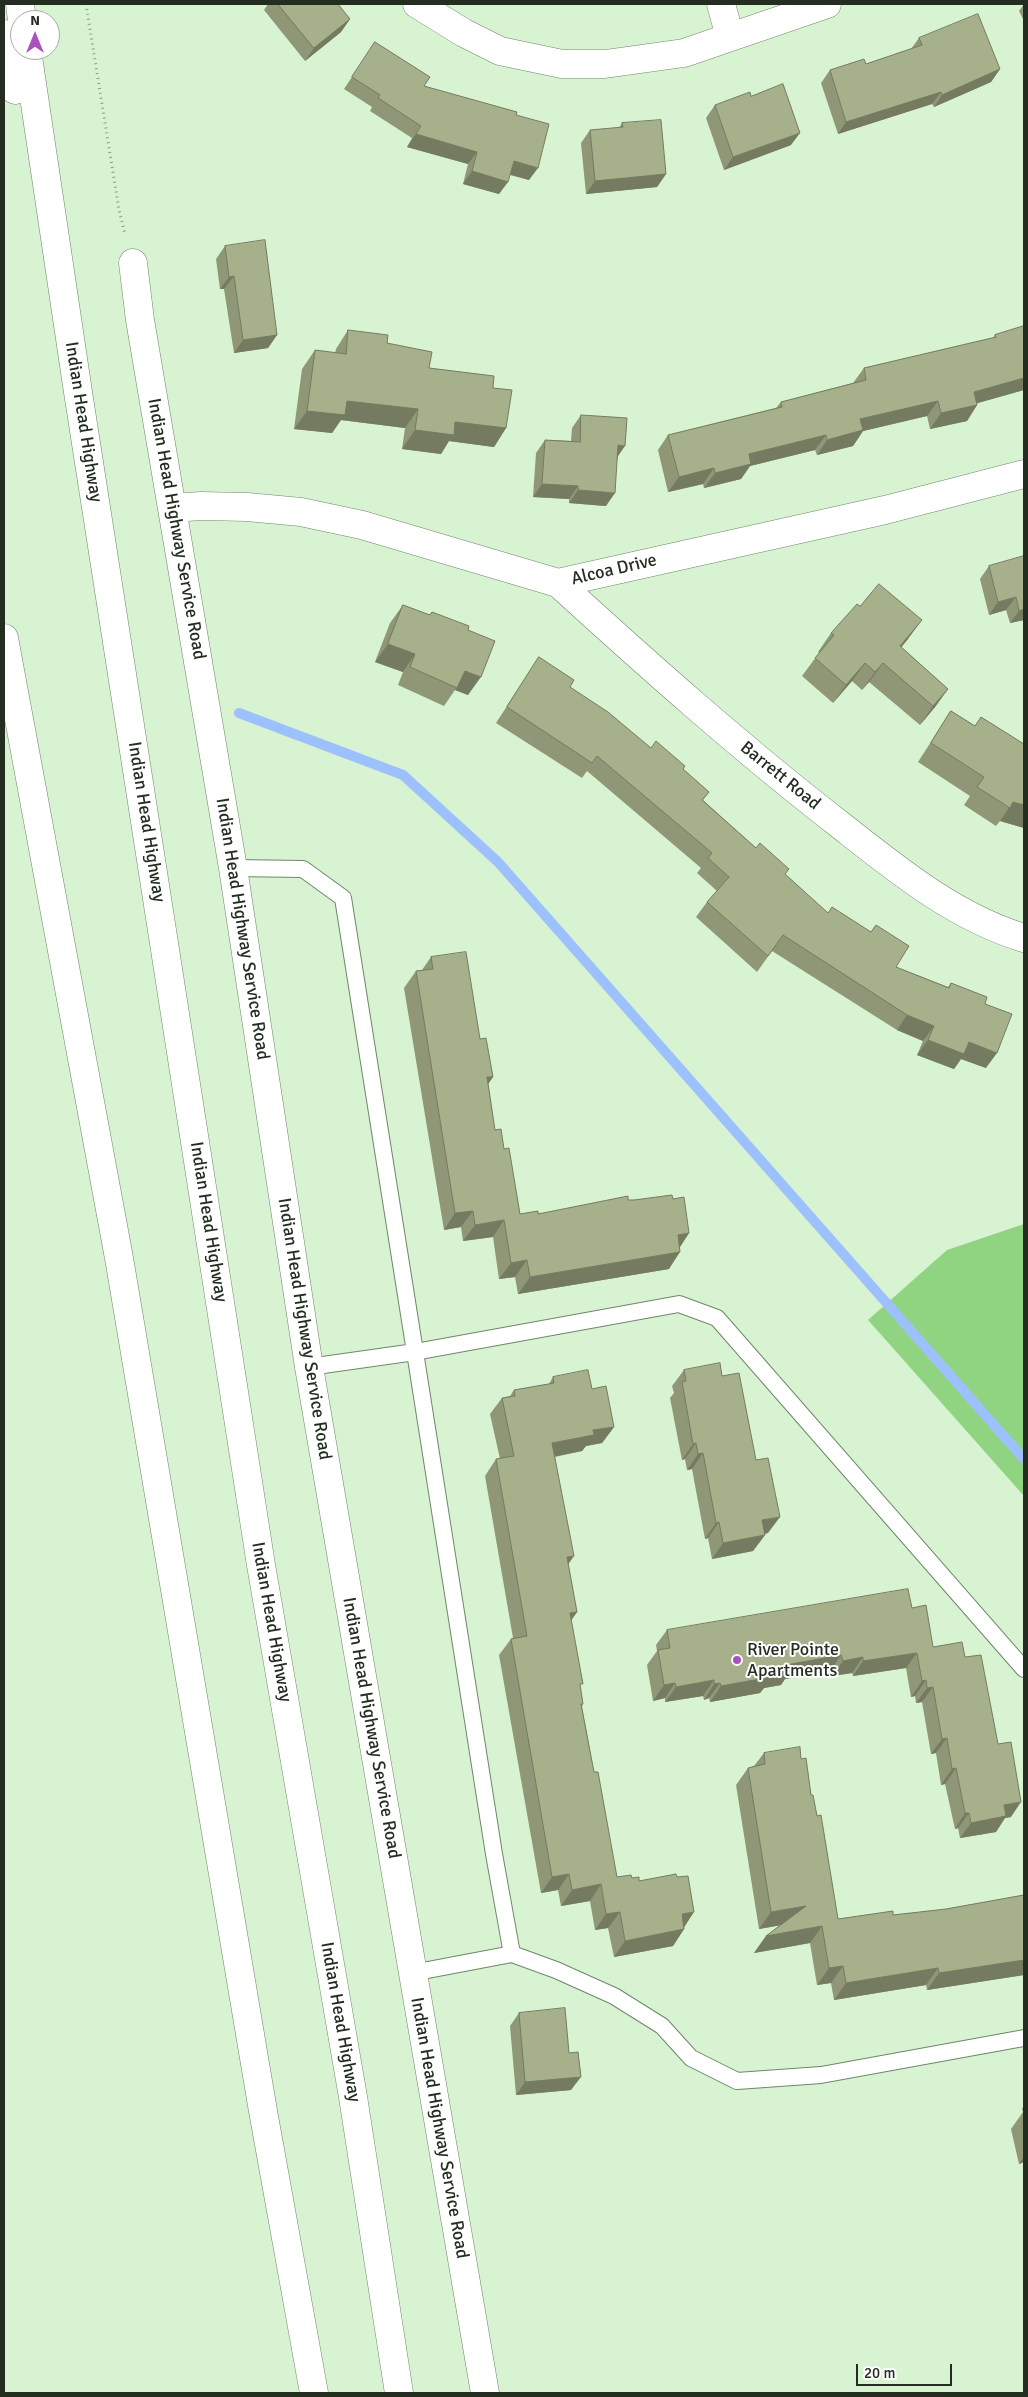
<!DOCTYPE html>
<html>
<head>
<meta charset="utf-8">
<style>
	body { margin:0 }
	#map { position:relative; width:1028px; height:2397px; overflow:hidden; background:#d8f3d2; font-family:Signika,sans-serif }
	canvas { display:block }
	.frame { position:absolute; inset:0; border:5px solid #232e21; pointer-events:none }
	.north { position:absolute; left:10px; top:10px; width:50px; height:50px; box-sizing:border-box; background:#fff; border:1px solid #a7aba6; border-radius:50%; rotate:0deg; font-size:14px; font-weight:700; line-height:20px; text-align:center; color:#232e21 }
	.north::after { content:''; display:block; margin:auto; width:18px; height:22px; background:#aa51bd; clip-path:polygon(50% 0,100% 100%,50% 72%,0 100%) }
	.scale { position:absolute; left:856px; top:2364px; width:96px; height:22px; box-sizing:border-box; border:2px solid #232e21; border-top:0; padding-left:6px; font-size:15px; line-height:18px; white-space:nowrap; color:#232e21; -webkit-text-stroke:4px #fff; paint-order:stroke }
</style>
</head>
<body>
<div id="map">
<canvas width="1028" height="2397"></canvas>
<div class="frame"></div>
<div class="north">N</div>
<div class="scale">20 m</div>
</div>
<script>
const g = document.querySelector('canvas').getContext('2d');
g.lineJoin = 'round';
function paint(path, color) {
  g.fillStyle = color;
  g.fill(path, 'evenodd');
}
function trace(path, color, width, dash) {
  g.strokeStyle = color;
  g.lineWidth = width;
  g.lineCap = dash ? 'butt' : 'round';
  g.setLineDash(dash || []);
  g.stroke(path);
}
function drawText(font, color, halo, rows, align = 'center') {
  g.font = font + ' Signika,sans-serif';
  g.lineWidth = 4;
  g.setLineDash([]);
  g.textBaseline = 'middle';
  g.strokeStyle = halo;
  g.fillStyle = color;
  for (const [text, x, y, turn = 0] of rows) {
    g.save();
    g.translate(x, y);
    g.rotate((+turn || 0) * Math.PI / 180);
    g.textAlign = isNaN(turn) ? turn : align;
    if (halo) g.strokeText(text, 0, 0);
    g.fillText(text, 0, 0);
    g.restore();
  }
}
paint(new Path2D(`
	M 1024,1224 L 1024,1496 L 868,1320 L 947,1250 Z`), '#90d482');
trace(new Path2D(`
	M 239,713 L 403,775 L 498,862 L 1024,1459`), '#9dc1fe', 10);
const lane = new Path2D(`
	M 233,868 L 303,869 L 343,898 L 415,1352 L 309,1367
	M 1024,1669 L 717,1318 L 679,1304 L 415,1352 L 494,1854 L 512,1954 L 556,1970 L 614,1996 L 662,2026 L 691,2058 L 737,2081 L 821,2075 L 1024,2038
	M 412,1973 L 512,1954`);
const street = new Path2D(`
	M 417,4 L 464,33 L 500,51 L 562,64 L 605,64 L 684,53 L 827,4
	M 721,4 L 730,37
	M 133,263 L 140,320 L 233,868 L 309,1367 L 485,2393
	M 173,508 L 201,506 L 247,507 L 301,512 L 362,525 L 558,583 L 885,510 L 1024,474
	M 558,583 C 649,666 741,748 839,824 C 895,868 954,917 1024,938`);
const highway = new Path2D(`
	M 20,4 L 22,20
	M 4,34 L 15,90
	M 27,50 L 78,392 L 261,1565 L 353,2097 L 399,2393
	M 4,638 L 119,1258 L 263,2111 L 314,2393`);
trace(lane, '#6f8869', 18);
trace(street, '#6f8869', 29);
trace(highway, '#6f8869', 29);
trace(new Path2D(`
	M 86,4 L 119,210 L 125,234`), '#889c84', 3, [1, 4]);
trace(lane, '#fff', 16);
trace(street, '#fff', 28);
trace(highway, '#fff', 28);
paint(new Path2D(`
	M 268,4 L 338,4 L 350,19 L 341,32 L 305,61 L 264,10 Z
	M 1024,4 L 1024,21 L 1019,11 Z
	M 919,38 L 1000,69 L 991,82 L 934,107 L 932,104 L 838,134 L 821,83 L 830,70 L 866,64 L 911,49 Z
	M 375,42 L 424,86 L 516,115 L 529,180 L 510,175 L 499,194 L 463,184 L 468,164 L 407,147 L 412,138 L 370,111 L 372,107 L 344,89 Z
	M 751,96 L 791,145 L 724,170 L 706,118 L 715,105 Z
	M 622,123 L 666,174 L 657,187 L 586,194 L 581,143 L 590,130 L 619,128 Z
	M 225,246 L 277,335 L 268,348 L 234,353 L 224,289 L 220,289 L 216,259 Z
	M 1024,326 L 1024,390 L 977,403 L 977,405 L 967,421 L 930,429 L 927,416 L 863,431 L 853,446 L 817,455 L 815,450 L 750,466 L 741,479 L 704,488 L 703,484 L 668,492 L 658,450 L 668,435 L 776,408 L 781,402 L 853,383 L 864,368 L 993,338 L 995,335 Z
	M 348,330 L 387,343 L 429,368 L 493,388 L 506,428 L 494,447 L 449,441 L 441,454 L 402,449 L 405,428 L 341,420 L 332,433 L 294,429 L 302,369 L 315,350 L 335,353 L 336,349 Z
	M 581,415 L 618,457 L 606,506 L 569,503 L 569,499 L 533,497 L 536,453 L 545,440 L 571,441 L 572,428 Z
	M 1024,555 L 1024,620 L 1010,623 L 1006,610 L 989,615 L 980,579 L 989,566 L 1023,557 Z
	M 403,605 L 429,615 L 432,612 L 468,630 L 468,695 L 455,690 L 444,706 L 398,685 L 403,672 L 375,662 L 390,623 Z
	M 831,633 L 908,639 L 901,647 L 948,689 L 935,707 L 920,725 L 869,682 L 862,690 L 852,681 L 833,703 L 802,676 L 819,653 L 818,652 Z
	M 539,657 L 570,687 L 651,748 L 683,769 L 709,792 L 703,800 L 828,913 L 871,932 L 876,925 L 896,967 L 948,987 L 951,983 L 985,1004 L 986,1068 L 961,1059 L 954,1069 L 917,1055 L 923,1041 L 897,1030 L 772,951 L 757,972 L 696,917 L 707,902 L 717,891 L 697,873 L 701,868 L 587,771 L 582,778 L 496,723 Z
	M 951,711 L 975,726 L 981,717 L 1024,828 L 1000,821 L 996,826 L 964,805 L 970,796 L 918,762 Z
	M 431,957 L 480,1039 L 493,1077 L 488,1084 L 495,1130 L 504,1149 L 520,1214 L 538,1214 L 628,1200 L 673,1199 L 689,1233 L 680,1247 L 669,1269 L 518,1294 L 515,1277 L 499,1279 L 493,1237 L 463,1241 L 461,1227 L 444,1230 L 404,988 L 416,971 L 422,970 Z
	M 684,1370 L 722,1376 L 768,1533 L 764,1534 L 765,1535 L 753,1551 L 712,1559 L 708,1538 L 705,1539 L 692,1469 L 687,1470 L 685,1459 L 682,1460 L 670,1398 L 674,1393 L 672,1386 Z
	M 553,1377 L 592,1389 L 614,1427 L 602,1443 L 586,1446 L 582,1451 L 555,1457 L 568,1564 L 577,1612 L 571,1620 L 580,1688 L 583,1704 L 582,1707 L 594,1772 L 617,1877 L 632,1878 L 639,1881 L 684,1927 L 684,1929 L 673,1946 L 614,1957 L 608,1928 L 595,1930 L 590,1901 L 561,1906 L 558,1890 L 541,1893 L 499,1655 L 511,1639 L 513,1638 L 485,1476 L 496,1459 L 500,1459 L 490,1414 L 502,1398 L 510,1396 L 514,1390 L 549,1384 Z
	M 912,1608 L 933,1647 L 965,1657 L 1011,1817 L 1005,1818 L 996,1832 L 960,1838 L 958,1828 L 955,1829 L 945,1784 L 941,1785 L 936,1753 L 931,1754 L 922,1702 L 916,1703 L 915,1696 L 911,1697 L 906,1668 L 853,1676 L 852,1673 L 832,1676 L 830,1671 L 785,1679 L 781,1685 L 764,1688 L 760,1693 L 710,1702 L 709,1698 L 704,1700 L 703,1696 L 665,1702 L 665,1698 L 653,1701 L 647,1665 L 657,1651 L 656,1645 L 667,1630 Z
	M 764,1753 L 801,1759 L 817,1816 L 838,1919 L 893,1915 L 946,1909 L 1024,1895 L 1024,1975 L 927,1990 L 926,1985 L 834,2000 L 831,1983 L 817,1985 L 810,1943 L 754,1953 L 766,1936 L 780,1925 L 759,1929 L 736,1785 L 748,1768 L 754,1766 Z
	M 519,2013 L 569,2053 L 571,2090 L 516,2095 L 510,2026 Z
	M 1024,2105 L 1024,2162 L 1019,2164 L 1011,2129 L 1023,2112 L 1022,2109 Z`), '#8f9777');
paint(new Path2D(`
	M 350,19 L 341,32 L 305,61 L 314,48 Z
	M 1000,69 L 991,82 L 934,107 L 942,95 Z
	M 941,92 L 932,104 L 838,134 L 846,122 Z
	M 800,133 L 791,145 L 724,170 L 733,157 Z
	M 416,134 L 477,152 L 468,164 L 407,147 Z
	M 514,161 L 538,168 L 529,180 L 505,173 Z
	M 472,171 L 508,182 L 499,194 L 463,184 Z
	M 666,174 L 657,187 L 586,194 L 595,181 Z
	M 234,276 L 224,289 L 220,289 L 229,277 Z
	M 277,335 L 268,348 L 234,353 L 243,340 Z
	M 1024,378 L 1024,390 L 964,407 L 974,392 Z
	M 347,401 L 418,409 L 405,428 L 341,420 L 332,433 L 294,429 L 307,411 Z
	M 938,401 L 927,416 L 863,431 L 853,446 L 817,455 L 827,440 L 860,419 Z
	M 977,405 L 967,421 L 930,429 L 941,413 Z
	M 455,422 L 506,428 L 494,447 L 449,441 L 441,454 L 402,449 L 415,430 Z
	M 826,435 L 815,450 L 750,466 L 741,479 L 704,488 L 715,473 L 749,454 Z
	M 618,445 L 625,446 L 616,459 Z
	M 714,468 L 703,484 L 668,492 L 679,477 Z
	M 542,484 L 578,486 L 569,499 L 533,497 Z
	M 578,490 L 615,493 L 606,506 L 569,503 Z
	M 1016,597 L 1006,610 L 989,615 L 998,602 Z
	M 1024,609 L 1024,620 L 1010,623 L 1019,611 Z
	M 922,620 L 908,639 L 887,665 L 900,646 Z
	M 388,644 L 415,654 L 403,672 L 375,662 Z
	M 865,663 L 852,681 L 833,703 L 846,685 Z
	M 883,663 L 869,682 L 862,690 L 875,672 Z
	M 465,671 L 481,677 L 468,695 L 455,690 Z
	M 948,689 L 935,707 L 920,725 L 933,706 Z
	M 1013,802 L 1024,805 L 1024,828 L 1000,821 Z
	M 907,1015 L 934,1026 L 923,1041 L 897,1030 Z
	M 928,1040 L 969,1042 L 997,1053 L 986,1068 L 961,1059 L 954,1069 L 917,1055 Z
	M 487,1077 L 493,1077 L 481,1094 Z
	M 473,1211 L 461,1227 L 444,1230 L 455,1213 Z
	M 504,1220 L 493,1237 L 463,1241 L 475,1225 Z
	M 689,1233 L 678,1250 L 678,1235 Z
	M 680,1252 L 669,1269 L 518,1294 L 530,1277 Z
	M 527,1260 L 515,1277 L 499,1279 L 511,1263 Z
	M 614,1427 L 602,1443 L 586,1446 L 582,1451 L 541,1459 L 552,1443 L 593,1430 Z
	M 696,1443 L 685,1459 L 682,1460 L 693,1444 Z
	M 703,1453 L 692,1469 L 687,1470 L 698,1454 Z
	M 780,1517 L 768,1533 L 751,1536 L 762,1520 Z
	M 719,1522 L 708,1538 L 705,1539 L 716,1523 Z
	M 765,1535 L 753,1551 L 712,1559 L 723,1543 Z
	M 574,1556 L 562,1573 L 567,1557 Z
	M 577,1612 L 566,1628 L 570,1613 Z
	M 917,1653 L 906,1668 L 853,1676 L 863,1661 Z
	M 841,1655 L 830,1671 L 785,1679 L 781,1685 L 764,1688 L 760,1693 L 710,1702 L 721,1686 L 770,1673 L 791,1664 Z
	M 863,1657 L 852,1673 L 832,1676 L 843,1661 Z
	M 714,1680 L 703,1696 L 665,1702 L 676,1687 Z
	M 926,1680 L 915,1696 L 911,1697 L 922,1681 Z
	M 675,1683 L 665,1698 L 653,1701 L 664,1685 Z
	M 720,1683 L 709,1698 L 704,1700 L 714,1684 Z
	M 933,1687 L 922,1702 L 916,1703 L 927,1688 Z
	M 947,1738 L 936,1753 L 931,1754 L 942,1739 Z
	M 956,1768 L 945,1784 L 941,1785 L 952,1769 Z
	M 1021,1802 L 1011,1817 L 1005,1818 L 996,1832 L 960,1838 L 971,1823 L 1004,1805 Z
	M 965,1813 L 969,1813 L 958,1828 L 955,1829 Z
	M 569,1874 L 558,1890 L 541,1893 L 552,1877 Z
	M 601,1884 L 590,1901 L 561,1906 L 572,1890 Z
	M 806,1906 L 794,1923 L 759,1929 L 771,1912 Z
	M 620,1912 L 608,1928 L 595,1930 L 606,1914 Z
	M 694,1912 L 683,1929 L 682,1914 Z
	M 822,1926 L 810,1943 L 754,1953 L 766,1936 Z
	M 684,1929 L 673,1946 L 614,1957 L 625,1941 Z
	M 1024,1960 L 1024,1975 L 927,1990 L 939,1973 Z
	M 843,1966 L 831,1983 L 817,1985 L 829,1968 Z
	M 938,1968 L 926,1985 L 834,2000 L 846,1983 Z
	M 581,2077 L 571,2090 L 516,2095 L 525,2082 Z
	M 1024,2157 L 1024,2162 L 1019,2164 Z`), '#747b61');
const building = new Path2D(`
	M 278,4 L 338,4 L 350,19 L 314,48 Z
	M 978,14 L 1000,69 L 942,95 L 941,92 L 846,122 L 830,70 L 864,59 L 866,64 L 922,45 L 919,38 Z
	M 375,42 L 430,77 L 424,86 L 517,112 L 516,115 L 549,124 L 538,168 L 514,161 L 508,182 L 472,171 L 477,152 L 416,134 L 421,126 L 378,98 L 380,95 L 352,77 Z
	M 783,84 L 800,133 L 733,157 L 715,105 L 750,92 L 751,96 Z
	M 661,120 L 666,174 L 595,181 L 590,130 L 623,127 L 622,123 Z
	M 265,240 L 277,335 L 243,340 L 234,276 L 229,277 L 225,246 Z
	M 1024,326 L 1024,378 L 974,392 L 977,405 L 941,413 L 938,401 L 860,419 L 863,430 L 827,440 L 826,435 L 749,454 L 751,464 L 715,473 L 714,468 L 679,477 L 668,435 L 782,407 L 781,402 L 866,380 L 864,368 L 996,337 L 995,335 Z
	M 348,330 L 388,335 L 387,343 L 432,352 L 429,368 L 494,376 L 493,388 L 512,390 L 506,428 L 455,422 L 454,435 L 415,430 L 418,409 L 347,401 L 345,415 L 307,411 L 315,350 L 346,354 Z
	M 581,415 L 627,418 L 625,446 L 618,445 L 615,493 L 578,490 L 578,486 L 542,484 L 545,440 L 580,442 Z
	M 1024,556 L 1024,609 L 1019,611 L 1016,597 L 998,602 L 989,566 Z
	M 879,584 L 922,620 L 900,646 L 948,689 L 933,706 L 883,663 L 875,672 L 865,663 L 846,685 L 815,658 L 834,635 L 831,633 L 857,604 L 860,606 Z
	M 403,605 L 430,615 L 432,612 L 469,626 L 468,630 L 495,641 L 481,677 L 465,671 L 457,688 L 410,667 L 415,654 L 388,644 Z
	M 539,657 L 574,680 L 570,687 L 608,712 L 651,748 L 656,741 L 685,766 L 683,769 L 709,792 L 702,800 L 756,848 L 760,843 L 789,869 L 785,874 L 828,913 L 832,907 L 871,932 L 876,925 L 909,946 L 896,967 L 949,988 L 951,983 L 987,997 L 985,1004 L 1012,1014 L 997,1053 L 969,1042 L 964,1054 L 928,1040 L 934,1026 L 907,1015 L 783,935 L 768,956 L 707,902 L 729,877 L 708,858 L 712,853 L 597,756 L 592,763 L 507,707 Z
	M 951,711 L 975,726 L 981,717 L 1024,744 L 1024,805 L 1013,802 L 1010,808 L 977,787 L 984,777 L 931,743 Z
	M 466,952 L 480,1039 L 486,1038 L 493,1077 L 487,1077 L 495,1130 L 501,1129 L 504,1149 L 509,1148 L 520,1214 L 538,1211 L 538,1214 L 628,1196 L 628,1200 L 634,1200 L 672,1195 L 673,1199 L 684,1197 L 689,1233 L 678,1235 L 680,1252 L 530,1277 L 527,1260 L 511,1263 L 504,1220 L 475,1225 L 473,1211 L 455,1213 L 416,971 L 433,969 L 431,957 Z
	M 720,1363 L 722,1376 L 739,1373 L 756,1460 L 768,1458 L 780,1517 L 762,1520 L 765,1535 L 723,1543 L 719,1522 L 716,1523 L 703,1453 L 698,1454 L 696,1443 L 693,1444 L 682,1382 L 686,1381 L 684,1370 Z
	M 588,1370 L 592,1389 L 606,1386 L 614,1427 L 593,1430 L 594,1435 L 552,1443 L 574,1556 L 567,1557 L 577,1612 L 570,1613 L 583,1684 L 580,1684 L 583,1704 L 581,1704 L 594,1772 L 598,1772 L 617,1877 L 631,1875 L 632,1878 L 639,1877 L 639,1881 L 676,1874 L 677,1877 L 688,1876 L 694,1912 L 682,1914 L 684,1929 L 625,1941 L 620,1912 L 606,1914 L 601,1884 L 572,1890 L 569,1874 L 552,1877 L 511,1639 L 527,1636 L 496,1459 L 514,1456 L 502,1398 L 515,1396 L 514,1390 L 554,1383 L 553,1377 Z
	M 908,1589 L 912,1608 L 926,1605 L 933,1647 L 962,1642 L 965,1657 L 981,1655 L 998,1744 L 1011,1742 L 1021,1802 L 1004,1805 L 1006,1816 L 971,1823 L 969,1813 L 965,1813 L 956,1768 L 952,1769 L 947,1738 L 942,1739 L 933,1687 L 927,1688 L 926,1680 L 922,1681 L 917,1653 L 863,1661 L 863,1657 L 843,1661 L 841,1655 L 791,1664 L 791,1670 L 770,1673 L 771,1677 L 721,1686 L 720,1683 L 714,1684 L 714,1680 L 676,1687 L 675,1683 L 664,1685 L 658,1650 L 670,1648 L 667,1630 Z
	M 800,1747 L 801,1759 L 806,1758 L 811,1795 L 813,1795 L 817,1816 L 821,1815 L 838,1919 L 893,1911 L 893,1915 L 946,1909 L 1024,1895 L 1024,1960 L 939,1973 L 938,1968 L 846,1983 L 843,1966 L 829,1968 L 822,1926 L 766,1936 L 806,1906 L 771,1912 L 748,1768 L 765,1764 L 764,1753 Z
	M 565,2008 L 569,2053 L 578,2052 L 581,2077 L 525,2082 L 519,2013 Z`);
paint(building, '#a6b08a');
trace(building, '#747b61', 1);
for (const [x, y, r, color] of [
	[737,1660,5,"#aa51bd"]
]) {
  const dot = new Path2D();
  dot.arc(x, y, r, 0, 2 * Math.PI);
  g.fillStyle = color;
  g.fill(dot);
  trace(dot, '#fff', 2);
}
drawText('18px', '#232e21', '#fff', [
	["Indian Head Highway",83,422,81],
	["Indian Head Highway Service Road",176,529,80],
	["Alcoa Drive",614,570,-13],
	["Barrett Road",780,776,39],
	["Indian Head Highway",146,822,81],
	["Indian Head Highway Service Road",242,929,81],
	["Indian Head Highway",208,1222,81],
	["Indian Head Highway Service Road",304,1329,81],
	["Indian Head Highway",271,1622,80],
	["Indian Head Highway Service Road",371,1728,80],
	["Indian Head Highway",340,2022,80],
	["Indian Head Highway Service Road",439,2128,80]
]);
drawText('18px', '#232e21', '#fff', [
	["River Pointe",747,1650],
	["Apartments",747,1671]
], 'left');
</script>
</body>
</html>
